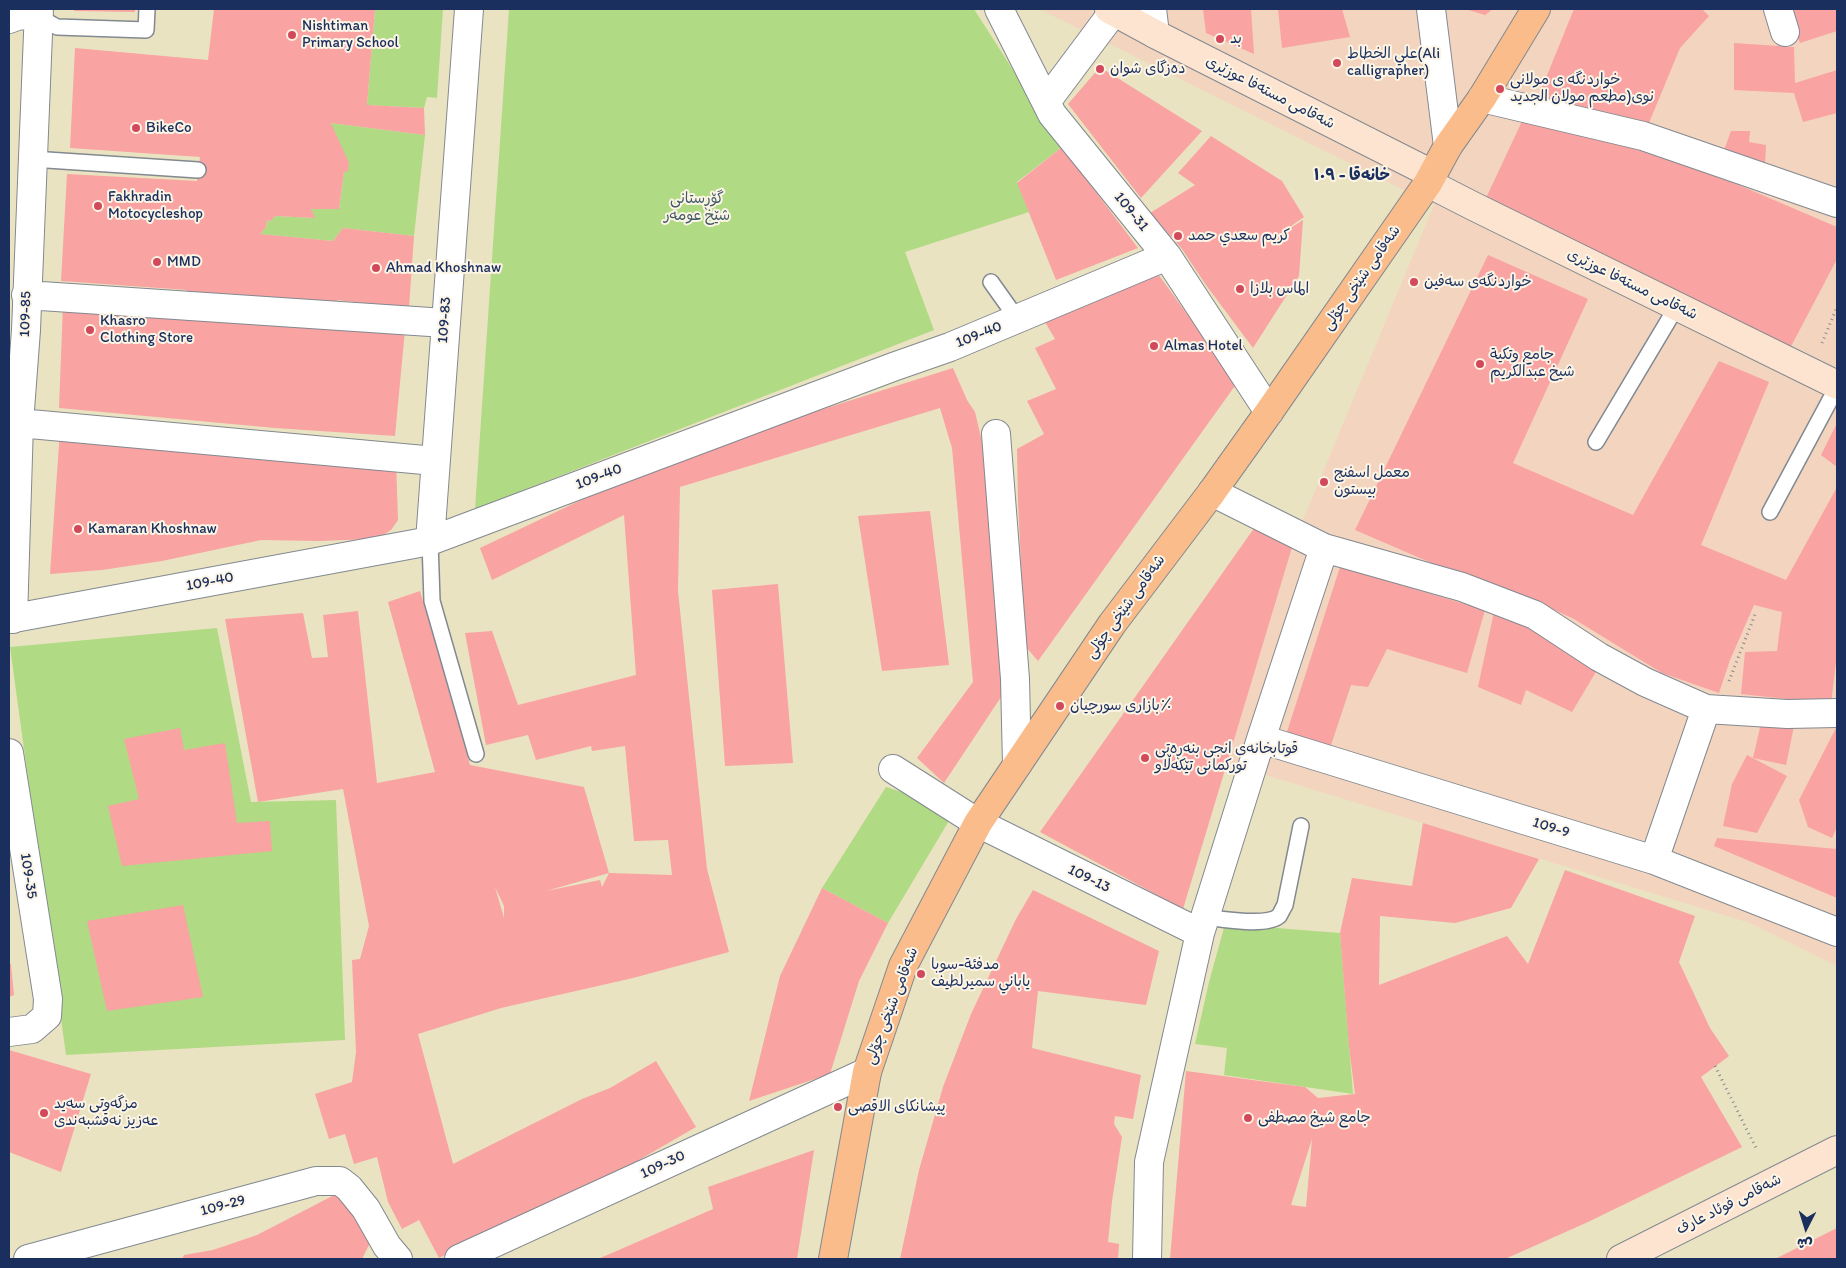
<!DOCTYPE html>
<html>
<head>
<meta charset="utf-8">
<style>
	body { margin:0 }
	#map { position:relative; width:1846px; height:1268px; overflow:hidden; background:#eae3c1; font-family:Itim,"Playpen Sans Arabic",sans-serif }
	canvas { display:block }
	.frame { position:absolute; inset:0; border:10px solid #1b2f5e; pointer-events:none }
	.north { position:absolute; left:1781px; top:1203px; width:50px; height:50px; -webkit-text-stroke:4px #fcf5e5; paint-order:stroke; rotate:185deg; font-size:14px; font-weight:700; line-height:20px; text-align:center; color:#1b2f5e }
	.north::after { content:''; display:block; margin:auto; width:18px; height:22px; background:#1b2f5e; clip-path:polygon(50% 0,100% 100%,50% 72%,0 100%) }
</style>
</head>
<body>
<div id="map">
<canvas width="1846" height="1268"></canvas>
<div class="frame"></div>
<div class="north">ش</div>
</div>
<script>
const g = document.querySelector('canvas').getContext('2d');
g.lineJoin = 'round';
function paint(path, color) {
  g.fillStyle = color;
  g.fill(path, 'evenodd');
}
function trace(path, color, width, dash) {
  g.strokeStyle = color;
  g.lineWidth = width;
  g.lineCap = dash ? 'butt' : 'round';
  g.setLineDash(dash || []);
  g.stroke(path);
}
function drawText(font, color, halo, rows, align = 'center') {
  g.font = font + ' Itim,"Playpen Sans Arabic",sans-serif';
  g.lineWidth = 4;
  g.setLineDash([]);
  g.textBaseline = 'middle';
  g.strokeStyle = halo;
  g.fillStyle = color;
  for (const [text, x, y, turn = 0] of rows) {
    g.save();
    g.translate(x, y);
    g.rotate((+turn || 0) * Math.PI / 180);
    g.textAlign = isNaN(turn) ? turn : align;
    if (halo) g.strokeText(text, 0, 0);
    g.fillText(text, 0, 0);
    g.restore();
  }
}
paint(new Path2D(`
	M 1039,9 L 1837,9 L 1837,966 L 1750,923 L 1210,758 L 1293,544 L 1434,205 Z`), '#f3d4bf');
paint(new Path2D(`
	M 375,9 L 443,9 L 437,98 L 427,97 L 424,108 L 367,105 Z
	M 509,9 L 974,9 L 1062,147 L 1017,182 L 1029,212 L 905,252 L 934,330 L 475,509 Z
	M 331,123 L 425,135 L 414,236 L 343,228 L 333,241 L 260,234 L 266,227 L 267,220 L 271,221 L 275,216 L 314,218 L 311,209 L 339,209 L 344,172 Z
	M 217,628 L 251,802 L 336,800 L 345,1040 L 66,1055 L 10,647 Z
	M 886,787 L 956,809 L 888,923 L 822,888 Z
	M 1225,924 L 1340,933 L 1353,1094 L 1224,1075 L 1227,1048 L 1195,1044 L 1209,982 Z`), '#b0da84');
paint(new Path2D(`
	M 74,9 L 135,9 L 135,12 L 74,11 Z
	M 214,9 L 375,9 L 367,105 L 424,108 L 425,135 L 331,123 L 349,163 L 348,171 L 344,172 L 339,209 L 311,209 L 315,218 L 275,216 L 271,221 L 267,220 L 266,227 L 260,234 L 333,241 L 343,228 L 414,236 L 409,308 L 337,300 L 337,307 L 186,296 L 187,290 L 61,281 L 67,174 L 197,181 L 200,157 L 70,148 L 75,48 L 208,60 Z
	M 1203,9 L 1251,9 L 1254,54 L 1206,33 Z
	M 1278,9 L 1342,9 L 1350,37 L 1282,48 Z
	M 1465,9 L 1493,9 L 1485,15 Z
	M 1574,9 L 1702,9 L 1709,16 L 1680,48 L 1646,130 L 1539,95 Z
	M 1787,9 L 1837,9 L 1837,31 L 1800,43 Z
	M 1734,43 L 1794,47 L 1795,83 L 1837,70 L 1837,113 L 1803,122 L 1794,93 L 1734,90 Z
	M 1100,67 L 1202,131 L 1141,198 L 1068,104 Z
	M 1524,117 L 1570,128 L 1720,177 L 1837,227 L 1837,259 L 1787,354 L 1486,198 Z
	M 1731,131 L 1750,131 L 1749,142 L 1766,145 L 1765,166 L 1723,153 Z
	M 1211,136 L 1282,181 L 1304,217 L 1258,249 L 1303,220 L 1299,276 L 1253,348 L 1206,285 L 1182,249 L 1150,213 L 1195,185 L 1178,173 Z
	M 1062,147 L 1138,248 L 1056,280 L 1017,183 Z
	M 1488,255 L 1588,299 L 1513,463 L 1633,515 L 1719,361 L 1769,382 L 1701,545 L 1786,580 L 1837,487 L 1837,653 L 1831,704 L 1741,694 L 1745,652 L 1777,651 L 1782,612 L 1754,605 L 1730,660 L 1719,693 L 1662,673 L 1574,619 L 1522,595 L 1464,577 L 1355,530 Z
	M 1158,274 L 1237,383 L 1038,661 L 1025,646 L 1018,502 L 1017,449 L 1044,434 L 1027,401 L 1056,389 L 1035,348 L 1055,339 L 1045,322 Z
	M 63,304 L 405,330 L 395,436 L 275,428 L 59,408 Z
	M 953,368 L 967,400 L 975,412 L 983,446 L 1009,685 L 944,783 L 917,758 L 973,682 L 952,448 L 940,408 L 680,487 L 678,591 L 707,869 L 729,952 L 633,978 L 501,1008 L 418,1034 L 453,1164 L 582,1099 L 610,1088 L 656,1061 L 696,1127 L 613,1175 L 489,1232 L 439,1258 L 419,1220 L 402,1229 L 388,1202 L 377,1157 L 354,1164 L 345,1134 L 329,1139 L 315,1094 L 352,1082 L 356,1052 L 352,960 L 360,959 L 369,926 L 343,789 L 258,802 L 225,619 L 303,613 L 312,658 L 328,657 L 323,615 L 358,611 L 377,783 L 435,772 L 388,602 L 420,591 L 470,765 L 584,787 L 609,873 L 672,875 L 668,840 L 634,841 L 625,746 L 592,751 L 591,746 L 536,760 L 528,735 L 486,745 L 465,633 L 492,631 L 518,705 L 636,675 L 624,515 L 492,580 L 480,548 L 600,491 L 722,441 ZM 609,873 L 602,887 L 600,880 L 546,891 ZM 495,887 L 504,906 L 504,918 Z
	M 1837,423 L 1837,467 L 1821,455 Z
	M 60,430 L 396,461 L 398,520 L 391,530 L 382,536 L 373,539 L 319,541 L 261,540 L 162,561 L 102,570 L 50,574 Z
	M 930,511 L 949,665 L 882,671 L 858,516 Z
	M 1257,524 L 1293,544 L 1183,909 L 1040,832 Z
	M 1340,567 L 1485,610 L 1467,673 L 1387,649 L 1368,687 L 1351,685 L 1330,748 L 1286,735 Z
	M 778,584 L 793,763 L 725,766 L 712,590 Z
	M 1494,612 L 1535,627 L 1597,670 L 1572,712 L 1526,690 L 1521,705 L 1478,687 Z
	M 1762,719 L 1794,726 L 1786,765 L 1753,758 Z
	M 1837,726 L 1837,827 L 1832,838 L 1808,827 L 1799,800 Z
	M 180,728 L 184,750 L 225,743 L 237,823 L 270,821 L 272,851 L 122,866 L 108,806 L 139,799 L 124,739 Z
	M 1747,755 L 1787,776 L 1757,833 L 1723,826 L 1732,784 Z
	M 1423,823 L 1539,859 L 1511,908 L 1455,923 L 1380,916 L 1379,985 L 1507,936 L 1528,964 L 1565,870 L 1695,916 L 1679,962 L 1710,1028 L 1729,1056 L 1701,1077 L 1742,1147 L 1588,1222 L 1505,1259 L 1170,1259 L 1186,1071 L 1305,1087 L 1318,1098 L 1355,1094 L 1349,1047 L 1340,933 L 1352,878 L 1412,886 ZM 1312,1139 L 1306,1207 L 1291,1205 Z
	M 1717,838 L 1837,849 L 1837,898 L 1714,846 Z
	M 822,888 L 888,923 L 859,981 L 830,1074 L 749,1101 L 780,976 Z
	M 1033,890 L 1159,951 L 1146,1005 L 1038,991 L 1032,1048 L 1141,1075 L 1133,1119 L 1115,1116 L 1114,1124 L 1122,1137 L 1112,1201 L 1108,1242 L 1119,1244 L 1118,1259 L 900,1259 L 919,1170 L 943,1087 L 971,1014 L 1016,919 Z
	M 183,905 L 203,997 L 107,1011 L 87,921 Z
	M 9,964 L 11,964 L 14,995 L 9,997 Z
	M 9,1050 L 91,1074 L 61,1172 L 9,1152 Z
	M 814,1150 L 797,1259 L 598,1259 L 713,1209 L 708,1187 Z
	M 342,1191 L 371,1241 L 362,1259 L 182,1259 L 184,1255 L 213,1250 L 257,1235 Z
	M 1837,1228 L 1837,1259 L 1775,1259 Z`), '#f9a3a2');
const lane = new Path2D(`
	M 39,17 L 57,27 L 146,30 L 147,9
	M 32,159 L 198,170
	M 991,282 L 1018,320
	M 1596,442 L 1677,306
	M 1770,512 L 1837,387
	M 430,541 L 432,601 L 476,754
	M 1205,917 C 1222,919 1266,927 1279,916 C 1281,913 1283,908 1285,905 L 1301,826`);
const street = new Path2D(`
	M 999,9 L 1052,114 L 1167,256 L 1269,412
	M 1152,9 L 1155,34
	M 1431,9 L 1448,146
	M 1778,9 L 1785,32
	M 9,19 L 20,15 L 39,17
	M 1482,98 L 1643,136 L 1837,203
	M 1046,102 L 1114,11
	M 26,295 L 445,323
	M 19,423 L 435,461
	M 996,434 L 1015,679 L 1017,765
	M 1212,492 L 1324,548 L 1462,587 L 1535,615 L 1599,657 L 1645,682 L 1706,709 L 1787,714 L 1837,713
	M 430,541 L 469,9
	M 9,619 L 430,541 L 893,367 L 950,347 L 1167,256
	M 13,619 L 19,423 L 26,330 L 39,9
	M 1261,739 L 1654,860 L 1837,932
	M 9,753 L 48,999 L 47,1016 L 32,1029 L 9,1032
	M 893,769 L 978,823 L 1200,933
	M 1654,860 L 1706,709
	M 28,1259 L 316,1181 L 340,1181 L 349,1188 L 366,1209 L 387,1246 L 398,1259
	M 459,1259 L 867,1072
	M 1147,1259 L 1149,1162 L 1200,933 L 1261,739 L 1324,548`);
const secondary = new Path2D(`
	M 1109,9 L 1155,34 L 1432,174
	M 1428,183 L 1473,206 L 1837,385
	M 1621,1259 L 1837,1150`);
const primary = new Path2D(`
	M 833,1259 L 867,1072 L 903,966 L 978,823 L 1112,624 L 1212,492 L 1269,412 L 1428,183 L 1448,146 L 1482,98 L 1536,9`);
trace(lane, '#828990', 18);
trace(street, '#828990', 30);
trace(secondary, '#828990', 30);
trace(primary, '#828990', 30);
trace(new Path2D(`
	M 1822,343 L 1837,307
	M 1729,681 L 1756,612
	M 1715,1066 L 1756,1148`), '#828990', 3, [1, 4]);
trace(lane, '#fff', 15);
trace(street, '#fff', 28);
trace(secondary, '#fde4d0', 28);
trace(primary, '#f9bc8a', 28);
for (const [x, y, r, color] of [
	[292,35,5,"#d1495b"],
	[1220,39,5,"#d1495b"],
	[1337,63,5,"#d1495b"],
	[1100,69,5,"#d1495b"],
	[1500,89,5,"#d1495b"],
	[136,128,5,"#d1495b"],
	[98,206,5,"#d1495b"],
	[1178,236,5,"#d1495b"],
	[157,262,5,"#d1495b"],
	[376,268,5,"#d1495b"],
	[1414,282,5,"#d1495b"],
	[1240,289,5,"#d1495b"],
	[90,330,5,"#d1495b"],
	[1154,346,5,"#d1495b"],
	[1480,364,5,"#d1495b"],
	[1324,482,5,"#d1495b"],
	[78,529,5,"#d1495b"],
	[1060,706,5,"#d1495b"],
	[1145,758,5,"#d1495b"],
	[921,974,5,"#d1495b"],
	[838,1107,5,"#d1495b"],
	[44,1113,5,"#d1495b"],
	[1248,1118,5,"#d1495b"]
]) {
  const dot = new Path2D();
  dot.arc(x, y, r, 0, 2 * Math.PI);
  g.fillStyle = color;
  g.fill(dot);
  trace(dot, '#fcf5e5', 2);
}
drawText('15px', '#1b2f5e', '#fcf5e5', [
	["Nishtiman",302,26],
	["Primary School",302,43],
	["بد",1230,39],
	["علي الخطاط(Ali",1347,54],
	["calligrapher)",1347,71],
	["دەزگای شوان",1110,69],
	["خواردنگه ی مولانی",1510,80],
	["نوی(مطعم مولان الجديد",1510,97],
	["BikeCo",146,128],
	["Fakhradin",108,197],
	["Motocycleshop",108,214],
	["كريم سعدي حمد",1188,236],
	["MMD",167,262],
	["Ahmad Khoshnaw",386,268],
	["خواردنگەی سەفین",1424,282],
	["الماس بلازا",1250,289],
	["Khasro",100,321],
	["Clothing Store",100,338],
	["Almas Hotel",1164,346],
	["جامع وتكية",1490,355],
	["شيخ عبدالكريم",1490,372],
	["معمل اسفنج",1334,473],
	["بيستون",1334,490],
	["Kamaran Khoshnaw",88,529],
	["بازاری سورچیان٪",1070,706],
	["قوتابخانەی انجی بنەڕەتی",1155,749],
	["تورکمانی تێکەڵاو",1155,766],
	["مدفئة-سوبا",931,965],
	["ياباني سميرلطيف",931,982],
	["مزگەوتی سەید",54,1104],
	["عەزیز نەقشبەندی",54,1121],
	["پيشانكاى الاقصى",848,1107],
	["جامع شيخ مصطفى",1258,1118]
], 'left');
drawText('15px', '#1b2f5e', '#fcf5e5', [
	["شەقامی مستەفا عوزێری",1270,93,27],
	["109-31",1131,212,51],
	["شەقامی شێخی چۆلی",1362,278,-55],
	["شەقامی مستەفا عوزێری",1632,285,26],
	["109-85",26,314,-88],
	["109-83",445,320,-86],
	["109-40",979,335,-22],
	["109-40",599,477,-21],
	["109-40",210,582,-11],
	["شەقامی شێخی چۆلی",1126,607,-54],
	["109-9",1551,828,17],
	["109-35",28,876,81],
	["109-13",1089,879,26],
	["شەقامی شێخی چۆلی",892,1006,-69],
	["109-30",663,1165,-25],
	["شەقامی فوئاد عارف",1729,1205,-27],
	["109-29",223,1206,-15]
]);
drawText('15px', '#405a68', '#fcf5e5', [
	["گۆڕستانی",697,199],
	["شێخ عومەر",697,216]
]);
drawText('bold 16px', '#1b2f5e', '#fcf5e5', [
	["خانەقا - ١٠٩",1352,176]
]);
</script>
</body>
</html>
